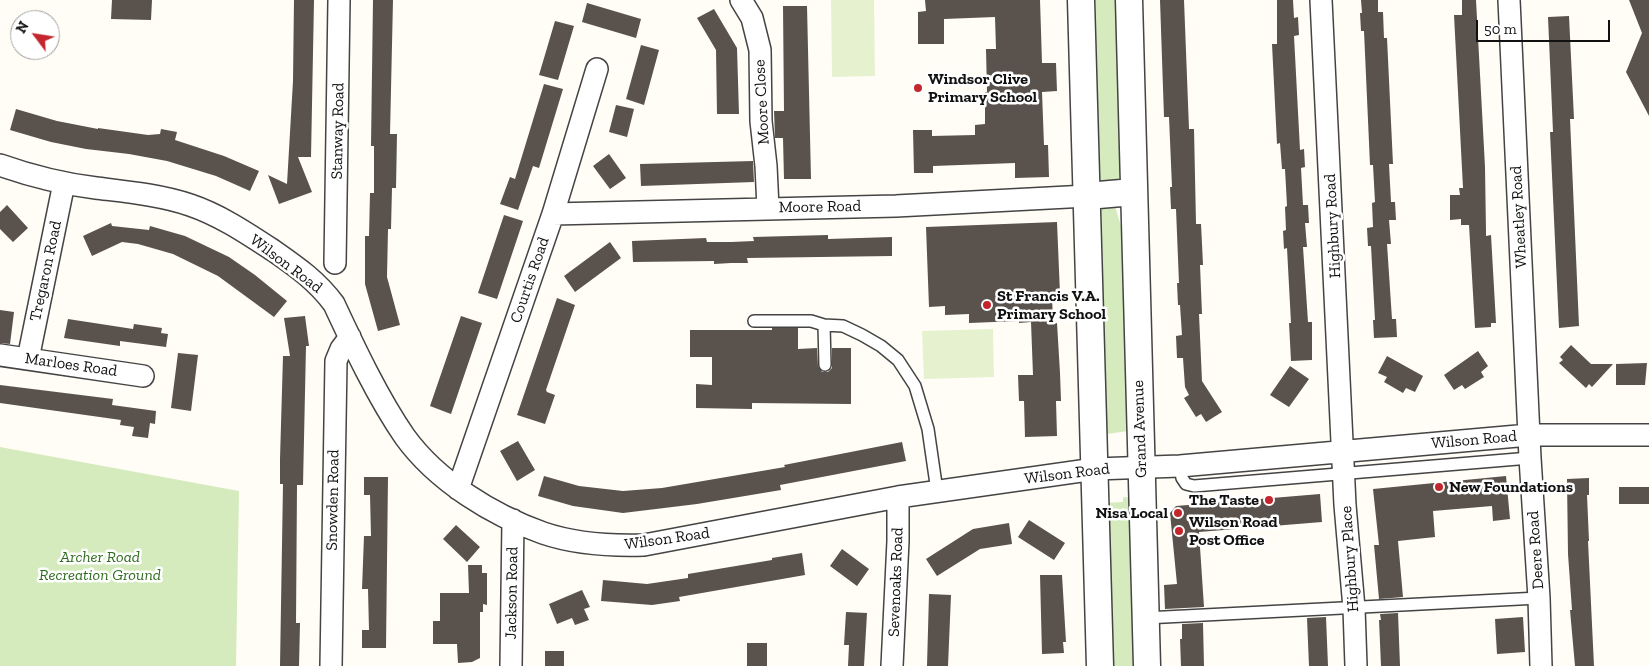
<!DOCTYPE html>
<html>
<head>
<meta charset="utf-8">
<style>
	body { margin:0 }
	#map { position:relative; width:1649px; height:666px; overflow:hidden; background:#fffdf5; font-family:"Zilla Slab",serif }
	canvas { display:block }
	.north { position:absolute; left:10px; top:10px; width:50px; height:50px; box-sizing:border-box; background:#fff; border:1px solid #a0a0a0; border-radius:50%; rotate:301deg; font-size:14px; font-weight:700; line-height:20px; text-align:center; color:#111 }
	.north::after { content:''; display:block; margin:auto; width:18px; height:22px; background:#c4262e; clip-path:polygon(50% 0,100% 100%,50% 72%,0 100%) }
	.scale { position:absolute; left:1476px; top:20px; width:134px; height:22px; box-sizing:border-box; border:2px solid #111; border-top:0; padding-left:6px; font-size:15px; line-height:18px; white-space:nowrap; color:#111; -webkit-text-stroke:4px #fff; paint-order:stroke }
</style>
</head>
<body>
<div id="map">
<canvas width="1649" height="666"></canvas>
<div class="north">N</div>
<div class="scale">50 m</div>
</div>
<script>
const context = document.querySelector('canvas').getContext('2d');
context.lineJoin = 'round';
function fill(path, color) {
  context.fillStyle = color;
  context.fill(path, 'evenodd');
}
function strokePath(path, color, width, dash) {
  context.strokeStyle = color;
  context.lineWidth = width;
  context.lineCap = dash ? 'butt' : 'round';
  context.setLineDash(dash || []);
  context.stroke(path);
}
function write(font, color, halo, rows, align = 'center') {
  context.font = font + ' "Zilla Slab",serif';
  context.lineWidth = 5;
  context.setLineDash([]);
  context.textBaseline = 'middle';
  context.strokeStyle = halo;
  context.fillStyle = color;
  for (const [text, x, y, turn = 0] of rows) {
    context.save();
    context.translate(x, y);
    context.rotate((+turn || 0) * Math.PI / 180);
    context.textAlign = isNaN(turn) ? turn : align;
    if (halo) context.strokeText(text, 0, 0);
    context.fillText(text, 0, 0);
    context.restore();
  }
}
fill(new Path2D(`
	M1088 0H1116L1121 176 1120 181 1112 187 1096 181Z
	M1115 206 1123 233 1128 431 1100 435 1098 208Z
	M0 447 239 491 236 666H0Z
	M1123 497 1132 498 1137 666H1109L1105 503 1123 502Z`), '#d5ebbd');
fill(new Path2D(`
	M831 0H874L875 76 832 77Z
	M993 329 994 377 924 379 922 331Z`), '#e6f2cf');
fill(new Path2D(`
	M112 0H152L151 20 111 19Z
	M294 0H314L311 157H298L312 192 279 204 268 175 287 184 293 81Z
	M373 0H393L390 134H397L396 188H392L391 229H388L387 277 400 325 378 331 365 284V236H369L370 193H374V146H371Z
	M925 0H1040L1042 63H1056L1057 91 1042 92 1044 145H1048L1049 177 1015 178V163L933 166V173H914L913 130H932V136L975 135V125L985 124V92H987L986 49H996L995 17 944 19V44H918V12L926 11Z
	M1160 0H1184L1189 129H1194L1196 224H1201L1202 244 1203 265H1200L1202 314H1199L1202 381 1222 412 1206 422 1201 414 1196 417 1184 398 1189 395 1185 387 1183 358H1177L1176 336 1182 335 1180 305H1178L1177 283H1179L1176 209H1171L1170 187H1172L1169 117H1164Z
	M1277 0H1293L1294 18 1298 17 1299 35 1294 36 1300 150 1304 149 1305 167 1301 168 1303 205H1308L1309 223H1305L1307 247H1303L1308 322H1312V360L1291 361 1289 323H1291L1288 267 1287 248 1284 249 1283 231 1286 230 1285 207 1287 206 1286 187 1285 169H1282L1280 143 1277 144 1272 44H1277Z
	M1361 0H1378V12H1383L1384 38H1387L1393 164H1389L1391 202H1395L1396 220H1389L1391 244H1387L1392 319H1396L1397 337 1374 338 1373 320H1375L1371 246H1368L1367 228 1373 227 1372 203 1375 202 1373 165H1370L1364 31H1361L1360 13H1362Z
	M1462 0H1476L1485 167 1486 232V236L1491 235 1496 323H1491V327L1475 328 1469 225H1461V219L1450 220V195H1460L1459 188H1463L1454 15H1462Z
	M1629 0H1649V116L1626 72 1642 33Z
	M587 3 641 19 636 38 582 22Z
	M783 6H807L811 179H784L783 138H775L774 111H784Z
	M714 9 737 48 739 114H717L716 50 697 18Z
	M1569 16 1574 119H1570L1579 326 1559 328 1550 132H1553L1548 17Z
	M555 21 574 26 558 80 539 75Z
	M641 45 659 50 644 105 626 99Z
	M544 84 563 89 539 168 533 166 518 210 500 204 510 177 515 179Z
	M616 105 634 109 627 137 609 132Z
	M16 109 57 121 98 129V128L148 135 160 134 161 129 177 132 175 140 224 156 259 171 250 191 216 176 167 161 129 154 86 149 51 142 10 130Z
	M609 154 626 178 610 189 593 166Z
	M753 161 754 182 641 186 640 164Z
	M7 205 28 228 13 242 0 229V212Z
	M504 215 523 221 497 299 478 293Z
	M1057 222 1060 294H1052L1053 324 1057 323 1060 373 1061 401H1056L1057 436 1025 437 1024 401H1019L1018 375H1033L1031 322 1019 323V321L969 323V314L945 315V306L929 307 926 227Z
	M111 223 112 226 149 230 150 226 185 236 229 257 255 275 287 301 274 317 218 276 173 254 138 244 122 242 92 256 83 236Z
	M828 235V239L892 237V256L747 258 748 263H731L714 264V261L633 262 632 241 706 238 707 242H731L754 241 753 237Z
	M610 242 621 258 575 292 564 276Z
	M557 298 575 305 546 390 547 392 555 395 545 424 517 415Z
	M0 310 14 312 10 344 0 343Z
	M305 316 309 346H306L303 485H297L296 623H300L299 666H280L283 484H280V459L283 356H290L284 318Z
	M461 316 482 323 451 414 430 406Z
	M68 319 133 329 134 324 162 328 161 333 168 334 166 347 120 341V346L64 338Z
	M772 328H798V349L817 348 818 366 822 372H828L832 368V348H851V404L752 403V409L696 408V384L712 385V357H690V330H772Z
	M1571 345 1591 364H1613L1592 387 1589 384 1586 388 1559 363 1563 360 1560 357Z
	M1478 351 1488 366 1481 372 1484 377 1465 389 1462 385 1454 390 1444 375Z
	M178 353 198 355 191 411 171 408Z
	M1387 356 1423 376 1415 392 1406 388 1403 393 1384 382 1387 377 1378 373Z
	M1647 363 1645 385H1616V364Z
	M1290 366 1309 379 1289 407 1270 395Z
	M0 385 113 399 112 405 156 411 155 424 150 423 148 438 132 436 134 427 120 425 121 420 0 403Z
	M518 441 535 470 517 481 500 451Z
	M902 442 906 461 780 485 781 490 697 504 623 513 573 506 538 496 544 476 579 486 623 491 662 488 785 467 784 465Z
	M1506 476 1510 519 1493 521 1492 506 1433 511 1435 537 1398 541 1403 597 1379 599 1374 545H1379L1373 489Z
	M364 477H388L386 648H362V630H369L368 589H362L364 536H371L370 495H364Z
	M1589 478V495H1587L1589 541H1588L1594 666H1575L1570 610H1572L1568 554 1567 479Z
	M1619 487H1649V504H1619Z
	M1320 494 1322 522 1199 532 1204 607 1165 609 1164 585 1177 584 1170 513 1176 506Z
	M1029 520 1065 543 1054 560 1018 537Z
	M1009 523 1012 544 980 549 937 576 926 559 973 529Z
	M456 525 480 547 467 562 443 539Z
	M842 549 869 569 857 586 830 566Z
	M802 553 805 575 679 597 680 601 652 605 601 601 603 580 647 584 688 578V574L772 560V558Z
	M468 565H482V573H487V605L483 604V612H480V658L472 662 458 663 457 644H433V621H440V593H469Z
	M1040 575H1062L1066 642H1063L1064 653 1042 654Z
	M582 590 590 607 584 609 589 620 575 625 572 618 557 624 549 604Z
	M929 594 951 595 948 666H927Z
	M846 612 867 613 864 666H848L849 645H844Z
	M1398 613 1400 666H1381L1379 620H1381L1380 614Z
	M1326 617 1328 666H1309L1307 618Z
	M1523 617 1525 652 1497 654 1495 619Z
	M1203 623 1204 666H1181L1180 639H1182V624Z
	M747 643H767V666H747Z
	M545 651H564V666H545Z`), '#5a524d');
const service = new Path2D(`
	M754 321H811L824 325
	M825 365 824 325 843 326 862 335 881 346 898 360 915 386 928 429 937 491
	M1180 466 1182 478 1186 484 1194 486 1530 458
	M1145 618 1539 598`);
const minor = new Path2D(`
	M741 0 752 18 760 50 761 121 766 166 768 208
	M1321 0 1345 505 1354 608 1356 666
	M1509 0 1530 458 1539 598 1541 666
	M0 165C31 176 64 184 96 188 128 192 160 195 190 205 220 215 248 234 274 251 297 267 317 281 334 304 354 347 378 398 405 437 437 481 492 515 543 533 575 544 611 546 644 545L898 497 1095 469 1180 466 1529 435H1649
	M553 214 896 206 1087 196
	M335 263 339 0
	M0 355 143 376
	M28 359 64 183
	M458 489 553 214 597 69
	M331 666 336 361 341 349 350 337
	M511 666 513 520
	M892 666 898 541V497`);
const tertiary = new Path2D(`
	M1081 0 1100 666
	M1129 0 1147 666
	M1087 196 1133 192`);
strokePath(service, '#444', 14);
strokePath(minor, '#444', 24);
strokePath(tertiary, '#444', 29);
strokePath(service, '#fff', 11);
strokePath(minor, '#fff', 21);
strokePath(tertiary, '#fff', 26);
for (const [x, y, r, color] of [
	[918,88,5,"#c4262e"],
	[987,305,5,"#c4262e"],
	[1439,487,5,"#c4262e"],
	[1269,500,5,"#c4262e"],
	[1178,513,5,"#c4262e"],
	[1179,531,5,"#c4262e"]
]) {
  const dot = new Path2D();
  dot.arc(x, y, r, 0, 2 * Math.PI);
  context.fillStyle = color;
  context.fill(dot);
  strokePath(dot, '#fff', 2);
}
write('bold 16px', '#111', '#fff', [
	["Windsor Clive",928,79],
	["Primary School",928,97],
	["St Francis V.A.",997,296],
	["Primary School",997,314],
	["New Foundations",1449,487],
	["The Taste",1259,500,"right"],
	["Nisa Local",1168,513,"right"],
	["Wilson Road",1189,522],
	["Post Office",1189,540]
], 'left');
write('16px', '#111', '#fff', [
	["Moore Close",762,102,-93],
	["Stanway Road",338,131,-89],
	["Moore Road",820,207,-1],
	["Wheatley Road",1519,217,-93],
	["Highbury Road",1333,226,-93],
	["Wilson Road",286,264,37],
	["Tregaron Road",46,271,-78],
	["Courtis Road",530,280,-71],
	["Marloes Road",71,365,8],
	["Grand Avenue",1140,429,-92],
	["Wilson Road",1474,440,-5],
	["Wilson Road",1067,474,-7],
	["Snowden Road",333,500,-89],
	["Wilson Road",667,539,-8],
	["Deere Road",1536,550,-94],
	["Highbury Place",1350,559,-94],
	["Sevenoaks Road",896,582,-88],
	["Jackson Road",512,593,-89]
]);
write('italic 16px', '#2f6b1f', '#fff', [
	["Archer Road",100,557],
	["Recreation Ground",100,575]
]);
</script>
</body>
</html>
